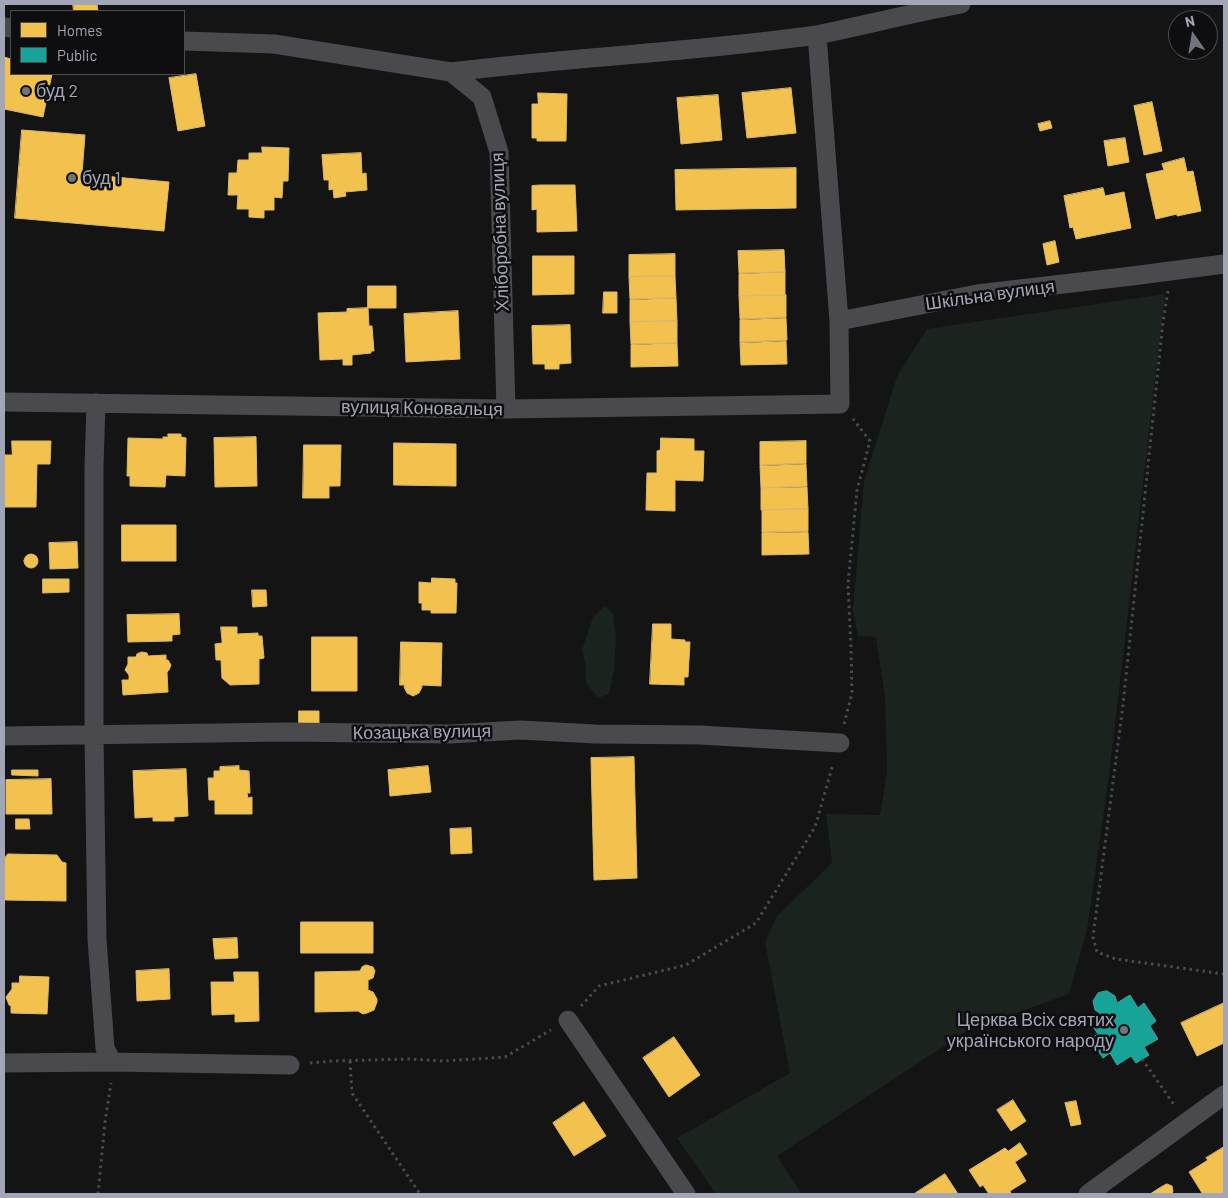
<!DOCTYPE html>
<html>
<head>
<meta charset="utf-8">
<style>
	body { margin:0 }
	#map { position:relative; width:1228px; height:1198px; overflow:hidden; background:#141414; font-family:Barlow,sans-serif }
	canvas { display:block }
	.frame { position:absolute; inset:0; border:5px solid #a3a6b7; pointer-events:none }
	.legend { position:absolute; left:10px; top:10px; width:175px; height:65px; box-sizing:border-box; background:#0e0e10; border:1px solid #4a4b53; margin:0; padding:6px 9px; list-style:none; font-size:15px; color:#a3a6b7 }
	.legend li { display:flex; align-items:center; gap:10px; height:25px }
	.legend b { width:25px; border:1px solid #4a4b53 }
	.north { position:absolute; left:1168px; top:10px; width:50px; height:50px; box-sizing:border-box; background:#0e0e10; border:1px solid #4a4b53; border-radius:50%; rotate:347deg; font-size:14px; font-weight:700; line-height:20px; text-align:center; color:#a3a6b7 }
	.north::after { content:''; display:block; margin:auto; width:18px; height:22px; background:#71737e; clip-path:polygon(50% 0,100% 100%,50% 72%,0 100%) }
</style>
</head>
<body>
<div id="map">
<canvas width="1228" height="1198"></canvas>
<div class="frame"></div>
<ul class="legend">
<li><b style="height:14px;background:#f2c14e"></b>Homes</li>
<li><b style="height:14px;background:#17a398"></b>Public</li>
</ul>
<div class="north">N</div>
</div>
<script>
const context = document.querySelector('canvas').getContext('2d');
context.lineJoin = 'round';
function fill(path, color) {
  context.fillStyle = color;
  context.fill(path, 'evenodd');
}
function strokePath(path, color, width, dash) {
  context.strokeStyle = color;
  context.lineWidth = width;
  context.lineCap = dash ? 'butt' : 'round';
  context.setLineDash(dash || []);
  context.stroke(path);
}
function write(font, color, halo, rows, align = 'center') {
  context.font = font + ' Barlow,sans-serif';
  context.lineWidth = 5;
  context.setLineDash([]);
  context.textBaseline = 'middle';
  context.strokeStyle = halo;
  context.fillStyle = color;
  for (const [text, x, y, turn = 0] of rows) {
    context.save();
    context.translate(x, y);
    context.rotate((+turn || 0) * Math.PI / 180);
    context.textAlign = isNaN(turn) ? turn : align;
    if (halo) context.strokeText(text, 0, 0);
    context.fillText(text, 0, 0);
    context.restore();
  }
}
fill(new Path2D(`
	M1165 294 1110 768 1087 929 1069 994 967 1031 777 1156 802 1194H716L677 1138 790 1073 765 942 777 916 832 863 826 814 880 815 887 771 885 697 876 637 858 636 853 611 864 481 898 374 927 329Z
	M605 606 613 614 616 639 614 669 609 694 598 698 586 683V666L582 650 593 617Z`), '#1b231e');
const homes = new Path2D(`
	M73 4H97L98 11H74Z
	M4 57 11 59V74H52L43 117 4 109Z
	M196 74 205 126 178 131 169 78Z
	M791 88 796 133 747 138 742 93Z
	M538 93 567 94 566 141H537V138H532V104H538Z
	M718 95 722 140 681 144 677 98Z
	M1152 102 1162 151 1144 155 1134 106Z
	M1050 121 1052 128 1040 131 1038 124Z
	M22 130 85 135 82 174 169 182 164 231 15 218Z
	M1125 138 1129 162 1108 166 1104 141Z
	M262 147 289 148 288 181H283L282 198 274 197V210H264V218L249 217V209H237L238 195H228L229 173H237L238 160H249V153H262Z
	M361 153 362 174 366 173 367 190 345 192 346 196 334 198 333 189 329 190V180H324L322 155Z
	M1184 158 1187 172 1193 171 1201 211 1177 216V214L1156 219 1146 174 1164 170 1162 164Z
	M796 168V208L676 210 675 170Z
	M540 185H575L577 231 537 232V209L532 210V186Z
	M1103 188 1105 196 1124 192 1131 228 1076 239 1073 227 1070 228 1064 196Z
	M1055 241 1059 262 1047 265 1043 244Z
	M784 250 785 272 739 273 738 251Z
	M675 254V276L629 277V255Z
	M533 256H574V294L533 295Z
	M785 272V295L739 296V274Z
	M675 276 676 298 630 299 629 277Z
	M368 286H396V308H368Z
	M604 292H617V313H603Z
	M786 295V317L740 319 739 296Z
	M676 298 677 321 630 322V300Z
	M368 308 369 326H372L374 351H371V353L352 355V365H343V359L320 360 318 313 347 312V309Z
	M458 311 460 359 406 362 404 314Z
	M786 318 787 340 740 342V320Z
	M677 321V343L631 344 630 322Z
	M570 325 571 363 559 364V369H545V364H533L532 326Z
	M786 341 787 364 741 365 740 343Z
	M677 343 678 366 631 367V345Z
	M168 434H181V437L186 438 185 476 166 475 165 487 130 486V476H127L128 438 163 439V437H168Z
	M256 437 257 486 215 487 214 438Z
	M661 438 694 439V451H704L703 481 675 480V511L646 510 647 473H657V451L660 450Z
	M12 441H51L50 464H37L36 507H4V455H12Z
	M806 441V463L760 465V442Z
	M394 443 456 444V486L394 485Z
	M304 445H341L340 486H329V498H303Z
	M806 464 807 486 761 488 760 466Z
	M807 487 808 509 761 510V488Z
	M808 509V531L762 532V510Z
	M122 525H176V561H122Z
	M808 532 809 554 762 555V533Z
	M77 542 78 568 50 569 49 543Z
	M24 561a7 7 0 1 1 14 0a7 7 0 1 1-14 0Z
	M432 578 455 579V583H457L456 613H431V610H422V603H419V582L431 583Z
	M43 579H69V592L43 593Z
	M252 590H266L267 606 253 607Z
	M179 614 180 634 172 635V641L128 642 127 615Z
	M653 624H671V639L685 640V642H690L688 677H684V685L650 684Z
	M221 627H237V634L258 633V636H262L264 658 259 659V684L230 685 222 678 221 660H216L215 644 222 643Z
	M312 637H357V691H312Z
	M401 642 442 643 441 686 422 685V687L419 693 413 696 407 693 404 687 405 685H400Z
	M142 652 147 653 148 656 166 655V660H168L171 665 169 670 167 672 168 692 123 695 122 680H129V675L125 670 128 664V657H136L137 654Z
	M299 711H319V725H299Z
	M634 757 637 878 594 880 591 758Z
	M239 766V770L249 771 250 793H247L248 798 252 797V814H215V800H209L208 778H214V771H220V767Z
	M428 766 431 792 390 796 388 770Z
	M186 769 188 816 174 817V821H153V817L135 818 133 771Z
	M12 770H38V776L12 775Z
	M51 779 52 814H6V780Z
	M16 819H29L30 829H16Z
	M471 828 472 853 451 854 450 829Z
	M8 854 57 855 62 862 66 863V901L4 900V859Z
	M301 922H373V953H301Z
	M237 938 238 958 215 959 213 939Z
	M366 965 373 967 375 971 373 978 368 980V990L373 992 377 999V1002L374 1010 367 1013 363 1014 358 1011 315 1012V972L360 971 362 967Z
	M169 969 170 999 137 1001 136 971Z
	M234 972H258L259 1021 235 1022V1014L212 1015 211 982H234Z
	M20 976 49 977 47 1014 11 1013V1006L9 1005 6 997 12 989V983H19Z
	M1224 1003V1043L1197 1056 1181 1023Z
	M674 1037 700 1075 669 1097 643 1058Z
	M1013 1100 1026 1121 1011 1131 997 1110Z
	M1076 1101 1081 1124 1071 1126 1065 1103Z
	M584 1102 606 1136 574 1156 553 1123Z
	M1020 1143 1027 1154 1015 1162 1026 1181 1010 1191 1011 1194H989L983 1185 980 1187 969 1170 1005 1148 1008 1151Z
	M1224 1147V1194H1202V1193L1189 1172 1208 1160 1206 1158Z
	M945 1174 958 1194H914Z
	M1167 1184 1172 1186 1173 1191 1172 1194H1150L1161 1187Z`);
fill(homes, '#f2c14e');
strokePath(homes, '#dab96e', 1);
const public = new Path2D(`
	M1107 991 1115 996 1117 1003 1130 995 1138 1008 1144 1003 1156 1021 1150 1026 1158 1039 1144 1047 1149 1055 1136 1063 1131 1056 1117 1065 1110 1053 1103 1058 1090 1039 1098 1034 1089 1021 1101 1014 1095 1010 1093 1001 1098 993Z`);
fill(public, '#17a398');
strokePath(public, '#41a4a1', 1);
strokePath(new Path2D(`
	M1168 291 1163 322 1123 705 1093 937 1097 952 1116 959 1224 974
	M844 724 852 693 851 648 848 584 857 490 870 441 853 419
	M581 1006 599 986 686 965 756 923 815 827 833 764
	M1142 1059 1175 1106
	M350 1061 352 1093 420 1194
	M310 1063 333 1061 409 1059 444 1061 505 1057 551 1030
	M98 1194 105 1122 111 1083`), '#494a50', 3, [2.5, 4]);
strokePath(new Path2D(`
	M4 27 11 28
	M184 41 274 44 451 72 482 97 499 152 506 409
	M451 72C573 57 696 52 817 35
	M839 321 817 35C865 25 913 13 961 4
	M4 402 506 409 840 404 839 321 977 294 1132 276 1224 264
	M96 403 94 467V735L97 939 105 1048 112 1062 290 1065
	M4 736 286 732 450 734 520 730 595 734 700 735 840 743
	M568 1020 686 1194
	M4 1063 112 1062
	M1088 1194 1224 1095`), '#49494e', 19);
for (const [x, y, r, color] of [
	[26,91,5,"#71737e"],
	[72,178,5,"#71737e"],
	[1124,1030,5,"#71737e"]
]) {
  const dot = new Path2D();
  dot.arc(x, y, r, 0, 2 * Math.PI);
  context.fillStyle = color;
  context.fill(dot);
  strokePath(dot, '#0e0e10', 2);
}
write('18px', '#a3a6b7', '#0e0e10', [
	["буд 2",36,91],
	["буд 1",82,178],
	["Церква Всіх святих",1114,1020,"right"],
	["українського народу",1114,1041,"right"]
], 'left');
write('18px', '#a3a6b7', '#0e0e10', [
	["Хліборобна вулиця",500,232,-92],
	["Шкільна вулиця",990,295,-8],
	["вулиця Коновальця",422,408,1],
	["Козацька вулиця",422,732,-1]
]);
</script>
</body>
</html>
